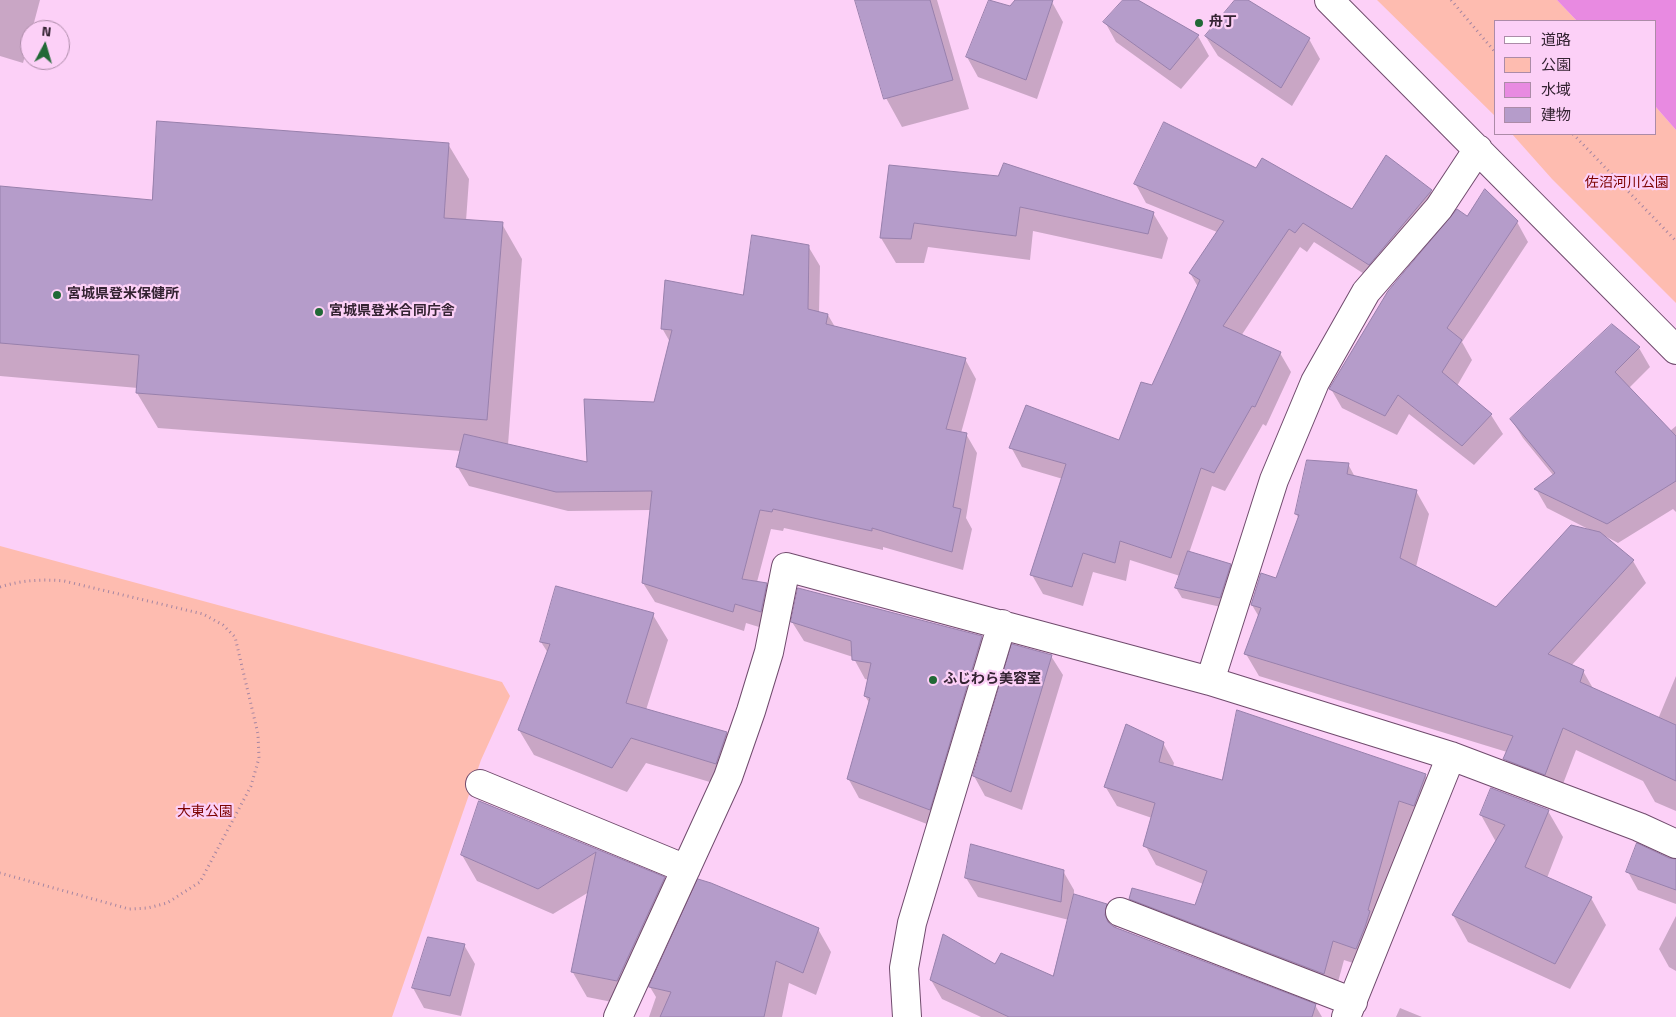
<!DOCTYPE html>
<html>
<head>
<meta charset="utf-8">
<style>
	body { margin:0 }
	#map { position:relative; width:1676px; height:1017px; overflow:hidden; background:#fcd0f7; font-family:"Titillium Web","Noto Sans JP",sans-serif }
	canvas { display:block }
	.legend { position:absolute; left:1494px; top:20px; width:162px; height:115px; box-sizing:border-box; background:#fcd0f7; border:1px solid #ac8ba8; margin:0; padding:6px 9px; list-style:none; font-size:15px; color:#342332 }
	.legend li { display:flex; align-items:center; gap:10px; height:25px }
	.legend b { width:25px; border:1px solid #ac8ba8 }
	.north { position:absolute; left:20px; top:20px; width:50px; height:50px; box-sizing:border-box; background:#fcd0f7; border:1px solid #ac8ba8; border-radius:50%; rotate:6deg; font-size:14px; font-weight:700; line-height:20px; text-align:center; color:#342332 }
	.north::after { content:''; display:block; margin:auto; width:18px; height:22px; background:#216936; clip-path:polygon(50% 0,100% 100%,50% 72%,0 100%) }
</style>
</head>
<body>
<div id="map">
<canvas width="1676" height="1017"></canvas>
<ul class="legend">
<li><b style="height:6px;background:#fff"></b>道路</li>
<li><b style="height:14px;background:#febcb0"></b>公園</li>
<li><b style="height:14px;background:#e88ae1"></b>水域</li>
<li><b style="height:14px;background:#b59cca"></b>建物</li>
</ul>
<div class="north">N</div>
</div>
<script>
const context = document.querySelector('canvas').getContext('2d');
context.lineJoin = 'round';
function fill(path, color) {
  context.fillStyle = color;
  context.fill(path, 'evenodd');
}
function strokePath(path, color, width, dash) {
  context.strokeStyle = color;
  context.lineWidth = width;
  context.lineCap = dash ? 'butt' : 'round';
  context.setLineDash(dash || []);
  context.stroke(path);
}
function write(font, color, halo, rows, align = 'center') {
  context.font = font + ' "Titillium Web","Noto Sans JP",sans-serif';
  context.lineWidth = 4.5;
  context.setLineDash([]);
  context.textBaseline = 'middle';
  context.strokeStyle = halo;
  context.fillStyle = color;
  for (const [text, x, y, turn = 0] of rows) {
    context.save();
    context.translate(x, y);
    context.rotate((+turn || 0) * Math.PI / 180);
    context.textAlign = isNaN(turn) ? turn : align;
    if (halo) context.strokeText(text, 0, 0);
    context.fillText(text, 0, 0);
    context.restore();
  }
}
fill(new Path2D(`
	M1377 0H1557L1577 21H1495V116Z
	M1655 106 1676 130V303L1552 179 1512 134H1655Z
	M0 546 502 682 510 696 481 760 392 1017H0Z`), '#febcb0');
fill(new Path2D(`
	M1557 0H1676V130L1655 106V21H1577Z`), '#e88ae1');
fill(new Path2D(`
	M0 0H40L32 30H30V38L23 63 0 56Z
	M856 0H937L969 109 902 127 886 98Z
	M1017 0H1047L1052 2 1063 22 1037 99 978 77 967 57Z
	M1125 0H1136L1198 36 1209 56 1181 89 1116 42 1105 22Z
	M1237 0H1245L1309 39 1320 59 1292 106 1218 56 1206 37Z
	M448 144 469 179 466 221 502 224 522 259 508 445 588 463 655 403 670 342 662 328 744 296 808 246 820 266 819 313 828 315 835 327 965 359 976 379 961 433 966 434 977 453 966 518 972 529 963 570 883 547V550L784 528 783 531 771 529 757 582 766 584 777 603 772 631 746 623 744 631 655 602 643 583 651 510 568 511 469 486 457 466 461 451 158 428 137 393 138 388 0 376V188L153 201Z
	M890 166 1153 213 1168 238 1162 259 1033 231 1030 260 928 247 924 263H896L881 238Z
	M1256 170 1352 211 1431 191 1442 210 1380 284 1314 242 1307 252 1300 247 1241 336 1280 353 1291 372 1266 426 1263 424 1225 491 1212 486 1189 553 1230 565 1236 575 1225 608 1182 598 1176 588 1180 576 1130 560 1126 581 1093 572 1083 606 1043 594 1032 575 1063 479 1022 467 1011 447 1119 442 1153 387 1198 287 1190 273 1217 232 1146 203 1135 183Z
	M1467 218 1517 222 1528 242 1462 342 1472 360 1457 386 1491 415 1503 434 1474 465 1409 414 1397 435 1342 408 1331 389Z
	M1639 348 1650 367 1629 388 1670 431 1676 426V512L1673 509 1618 543 1605 536 1633 561 1646 583 1571 666 1583 671 1594 690 1658 719 1676 676V811L1655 802 1643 781 1576 750 1558 797 1518 782 1505 759 1507 752 1259 676 1246 654 1259 617 1252 605 1277 579 1299 519 1296 514 1348 464 1355 477 1416 491 1429 514 1416 567 1496 608 1592 531 1547 508 1536 489 1553 475 1523 438 1511 419Z
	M653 615 668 640 646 710 726 733 741 758 730 788 646 763 627 792 534 755 519 730 548 653 541 642Z
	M792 622 981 637 992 656 940 829 859 798 848 778 870 704 865 696 869 680 865 679 853 657 804 641Z
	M1051 656 1063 675 1022 810 985 796 974 776Z
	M1163 743 1174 763 1173 767 1223 782 1425 775 1437 795 1425 825 1410 820 1368 968 1344 960 1335 993 1142 918 1130 898 1196 907 1203 884 1156 865 1145 845 1152 818 1117 806 1105 786Z
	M480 802 664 878 679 904 632 1006 587 997 572 971 589 892 553 914 477 881 462 855Z
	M1548 811 1563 837 1547 878 1591 898 1606 925 1570 989 1468 942 1453 915 1496 842 1481 815Z
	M1669 859 1676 860V904L1638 890 1628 872Z
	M1063 871 1074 890V896L1106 905 1117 924 1116 929 1315 1005 1322 1017H981L942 999 931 980 995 966 1054 977 1069 920 978 897 966 878Z
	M1676 916V971L1669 967 1659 949Z
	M818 929 831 952 816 995 789 983 782 1017H649L656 997 650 987Z
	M464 945 475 964 461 1016 424 1008 413 988Z
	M1400 1008 1422 1017H1396Z`), '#0003');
const building = new Path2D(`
	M855 0H930L953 80 884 99Z
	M989 0 1010 6 1015 0H1053L1026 80 966 57Z
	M1123 0H1138L1199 35 1170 70 1103 22Z
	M1235 0H1248L1310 38 1281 88 1205 36Z
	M157 121 449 143 444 218 503 222 487 420 136 393 139 355 0 343V186L152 200Z
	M1164 122 1256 168 1262 158 1352 209 1386 155 1432 190 1369 265 1303 223 1295 233 1289 229 1223 326 1281 352 1255 407 1252 406 1214 473 1201 468 1171 558 1120 541 1115 563 1083 553 1072 587 1030 575 1066 464 1009 448 1026 405 1119 440 1141 382 1152 385 1200 280 1189 273 1224 221 1134 184Z
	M1004 163 1154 212 1148 234 1020 207 1016 236 914 223 911 239 880 238 889 165 998 176Z
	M1485 189 1518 221 1447 328 1462 340 1442 372 1492 414 1462 446 1398 395 1385 416 1329 389 1388 291 1457 209 1467 216Z
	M752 235 809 245 808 309 828 314 826 324 966 358 946 429 967 433 953 507 961 509 952 552 872 528V531L773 509 772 512 760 510 742 579 767 583 761 612 735 604 733 612 642 583 652 491 556 492 456 467 464 434 587 462 584 399 654 402 672 330 661 329 665 280 743 295Z
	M1612 324 1640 347 1615 372 1676 436V481L1607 524 1534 489 1555 473 1510 419Z
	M1307 460 1349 463 1347 474 1417 490 1400 558 1496 607 1571 525 1600 532 1634 560 1548 654 1584 670 1580 682 1676 725V781L1563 728 1545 775 1503 759 1513 736 1244 654 1261 608 1251 605 1261 573 1276 578 1299 515 1295 514Z
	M1188 551 1231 564 1220 598 1175 588Z
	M556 586 654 613 626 703 727 732 716 764 631 738 612 768 518 730 550 644 540 642Z
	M798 588 982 636 930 810 847 779 870 698 864 696 871 663 852 660 851 641 791 622Z
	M1012 644 1052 655 1011 792 973 776Z
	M1237 710 1426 774 1414 806 1399 801 1368 910 1370 911 1365 927 1356 949 1333 941 1324 974 1129 899 1132 888 1195 905 1207 871 1143 846 1155 803 1104 787 1126 724 1164 742 1159 762 1222 780Z
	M1491 788 1549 810 1525 867 1592 897 1555 964 1452 915 1505 825 1480 815Z
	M479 801 665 877 617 981 571 972 596 852 538 889 461 855Z
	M1637 843 1669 858 1676 859V890L1626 872Z
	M971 844 1064 870 1061 902 965 878Z
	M698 879 711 883 819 928 803 973 776 961 764 1017H660L671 992 649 987Z
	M1074 894 1107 904 1105 915 1108 922 1114 927 1316 1004 1312 1017H1009L930 980 943 934 995 964 1001 953 1053 976Z
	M428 937 465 944 450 996 412 988Z`);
fill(building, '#b59cca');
strokePath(building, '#9880ac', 1);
const minor = new Path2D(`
	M1329 0 1676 350
	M1210 681 1274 480 1315 382 1366 292 1439 208 1478 149
	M480 784 686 869
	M1120 912 1353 1002
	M618 1017 728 777 751 711 769 652 786 567 1210 681 1451 756 1639 827 1676 844
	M907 1017 904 968 912 923 1002 624
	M1346 1017 1451 756`);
strokePath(minor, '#704b6d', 30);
strokePath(new Path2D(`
	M1451 0 1495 52
	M1573 134 1676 241
	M0 587C22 580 42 579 64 581L203 614 223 625 235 637 258 734 259 758 251 786 200 882 167 903 148 908 129 909 0 873`), '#a585a1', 3, [1, 4]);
strokePath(minor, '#fff', 28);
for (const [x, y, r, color] of [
	[1199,23,5,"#216936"],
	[57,295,5,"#216936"],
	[319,312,5,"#216936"],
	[933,680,5,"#216936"]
]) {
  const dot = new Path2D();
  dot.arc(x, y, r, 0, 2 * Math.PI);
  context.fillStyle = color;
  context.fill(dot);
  strokePath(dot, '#fcd0f7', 2);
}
write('bold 14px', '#342332', '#fcd0f7', [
	["舟丁",1209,23],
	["宮城県登米保健所",67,295],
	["宮城県登米合同庁舎",329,312],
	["ふじわら美容室",943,680]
], 'left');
write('14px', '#7c0200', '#fcd0f7', [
	["佐沼河川公園",1627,184],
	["大東公園",205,813]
]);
</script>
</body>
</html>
